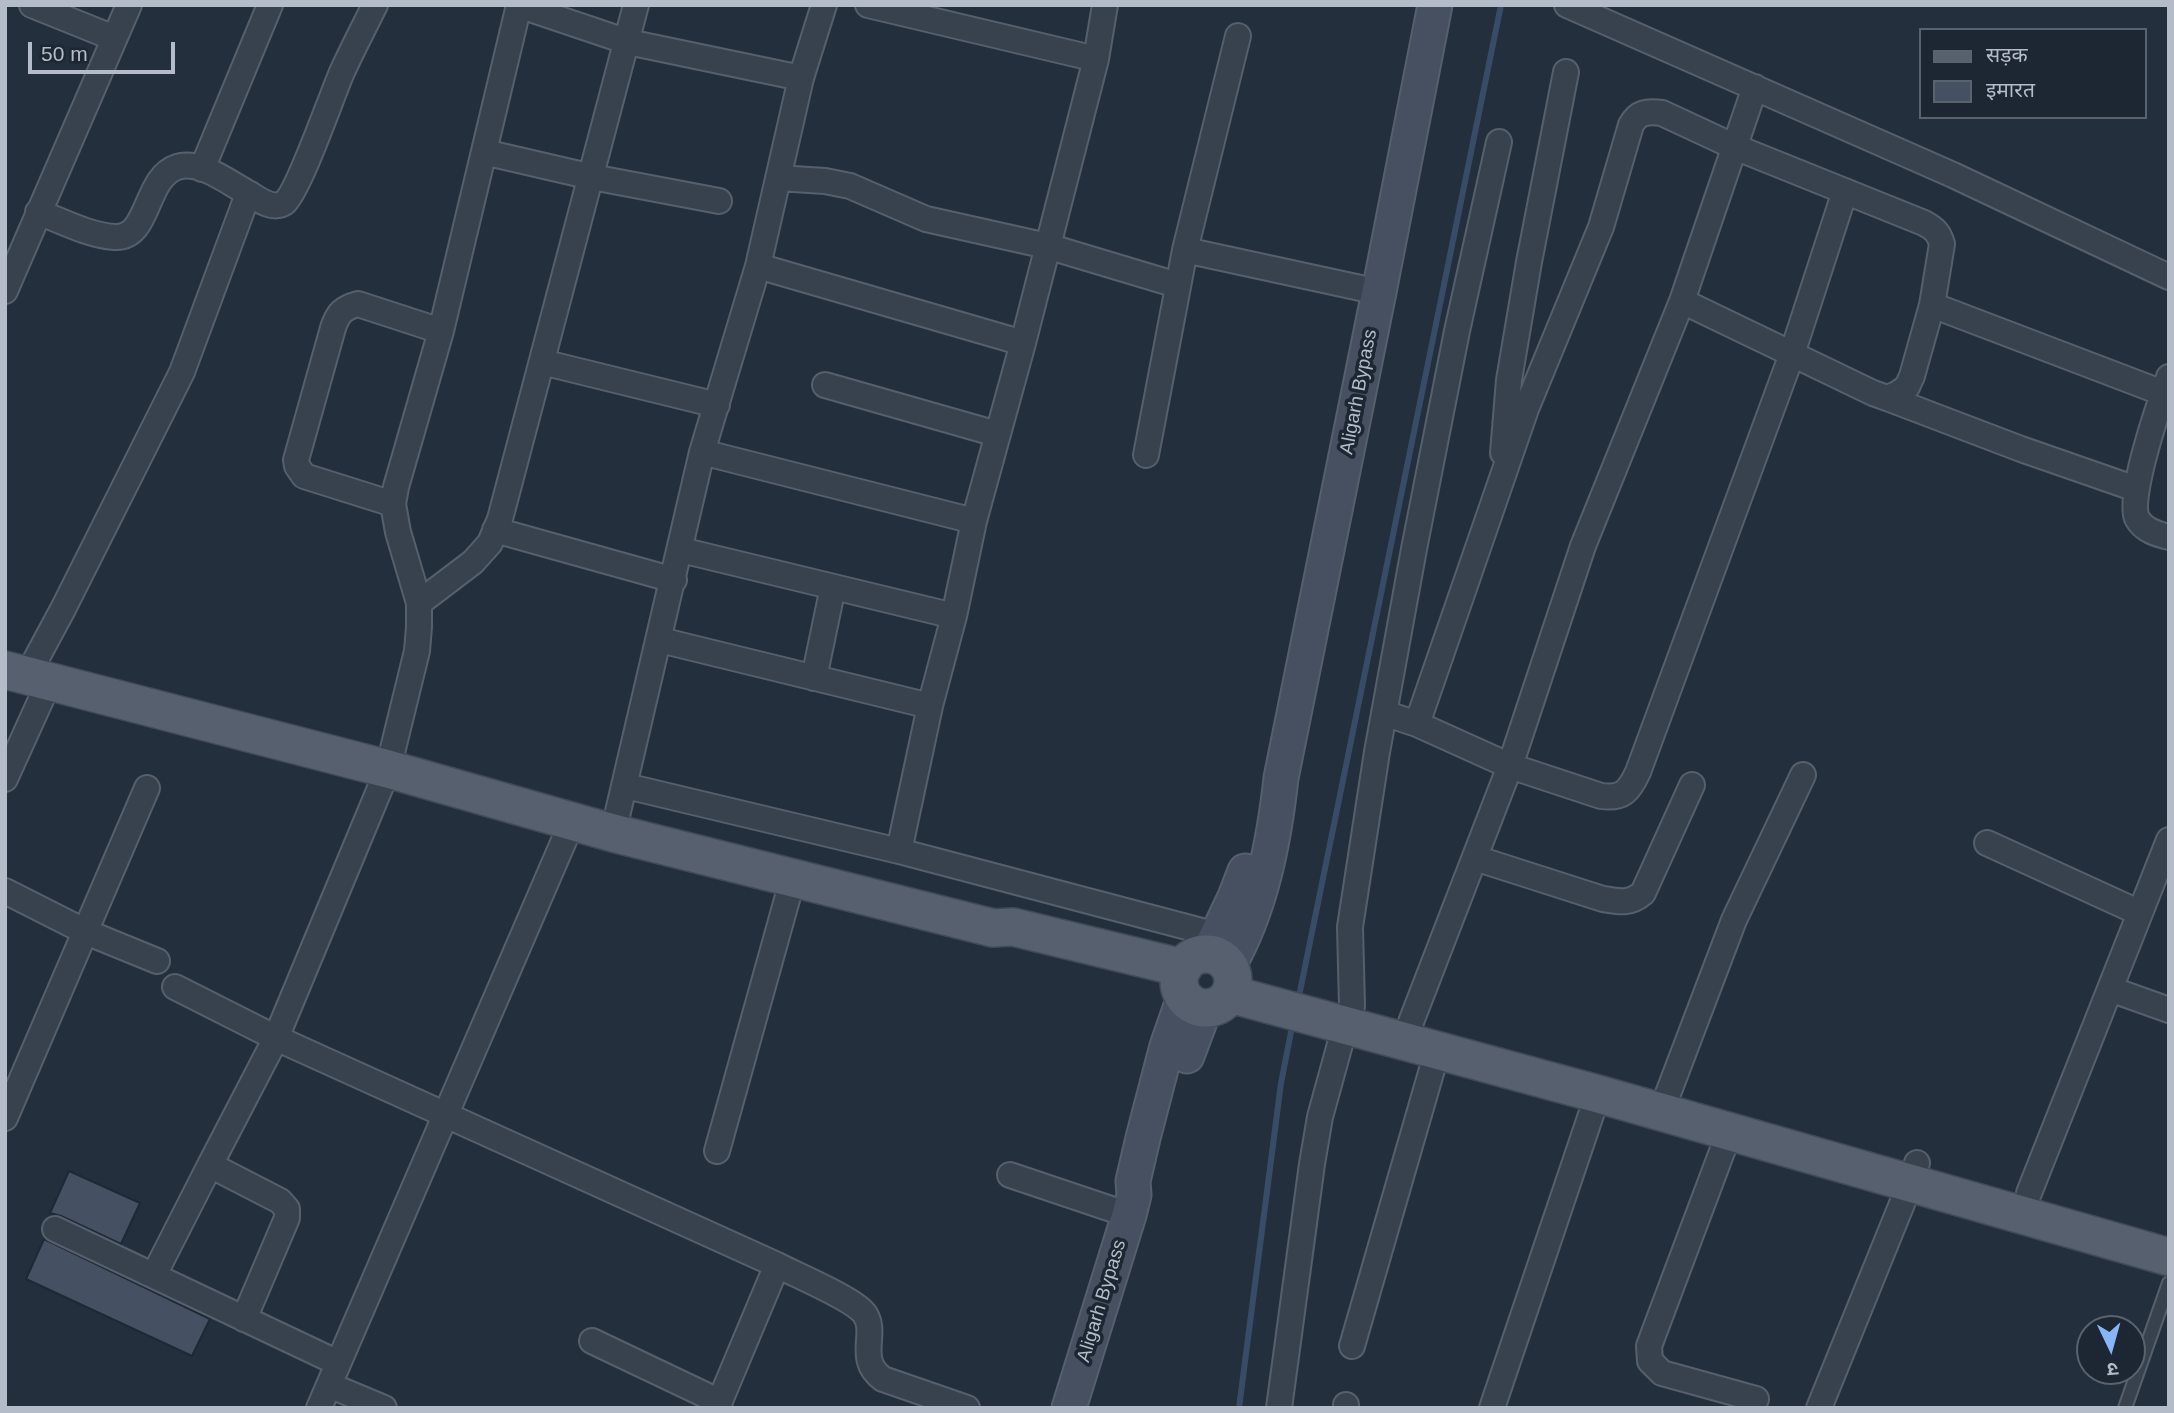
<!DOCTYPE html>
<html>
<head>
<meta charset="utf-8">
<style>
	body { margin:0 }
	#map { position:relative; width:2174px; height:1413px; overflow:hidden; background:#242f3e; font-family:Arial,"Noto Sans Devanagari",sans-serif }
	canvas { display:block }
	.frame { position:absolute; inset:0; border:7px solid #b4bcc9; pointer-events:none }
	.legend { position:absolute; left:1919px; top:28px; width:228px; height:91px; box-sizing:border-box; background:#1d2633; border:2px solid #59626f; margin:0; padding:9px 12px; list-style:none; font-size:21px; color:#b4bcc9 }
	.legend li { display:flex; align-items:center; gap:14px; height:35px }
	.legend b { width:35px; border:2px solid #59626f }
	.north { position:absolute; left:2076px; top:1315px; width:70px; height:70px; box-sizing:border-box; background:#1d2633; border:2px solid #59626f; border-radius:50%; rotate:175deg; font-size:19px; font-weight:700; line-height:28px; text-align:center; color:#b4bcc9 }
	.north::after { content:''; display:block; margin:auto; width:24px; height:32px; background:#8ab4f8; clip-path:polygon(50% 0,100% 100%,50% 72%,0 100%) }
	.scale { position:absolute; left:28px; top:42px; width:147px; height:32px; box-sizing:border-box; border:4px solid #b4bcc9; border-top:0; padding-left:9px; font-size:21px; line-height:24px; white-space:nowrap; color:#b4bcc9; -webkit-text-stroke:5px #1d2633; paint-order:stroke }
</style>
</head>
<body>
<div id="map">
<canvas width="2174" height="1413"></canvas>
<div class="frame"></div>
<ul class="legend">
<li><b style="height:9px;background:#56606e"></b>सड़क</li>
<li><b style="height:19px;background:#455162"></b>इमारत</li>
</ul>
<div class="north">उ</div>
<div class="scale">50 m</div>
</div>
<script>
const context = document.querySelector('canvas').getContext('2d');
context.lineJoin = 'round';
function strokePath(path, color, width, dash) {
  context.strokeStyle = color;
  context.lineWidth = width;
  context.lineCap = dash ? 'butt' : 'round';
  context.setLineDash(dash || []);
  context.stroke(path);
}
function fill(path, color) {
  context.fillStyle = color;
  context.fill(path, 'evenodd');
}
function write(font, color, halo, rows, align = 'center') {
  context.font = font + ' Arial,sans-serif';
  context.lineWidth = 7;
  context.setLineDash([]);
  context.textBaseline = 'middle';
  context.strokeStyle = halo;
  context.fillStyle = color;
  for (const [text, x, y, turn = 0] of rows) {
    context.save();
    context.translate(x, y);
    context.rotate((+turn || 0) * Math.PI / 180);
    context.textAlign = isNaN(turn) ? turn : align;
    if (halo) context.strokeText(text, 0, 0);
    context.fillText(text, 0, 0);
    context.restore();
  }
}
strokePath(new Path2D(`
	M1298 1001 1501 5
	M1239 1408 1281 1083 1293 1022`), '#394c67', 6);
const building = new Path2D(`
	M69 1171 140 1203 121 1244 61 1216 50 1213Z
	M44 1239 210 1319 192 1356 26 1279Z`);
fill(building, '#455162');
strokePath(building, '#1f2835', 2);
const lane = new Path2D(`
	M2125 1408 2169 1283`);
const street = new Path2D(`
	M32 5 114 38
	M518 5 628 42 801 78 824 5
	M868 5 1096 59
	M1567 5 1953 175 2169 277
	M484 152 592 177 719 201
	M202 169 270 5
	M778 178 825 181 850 186 926 219 1047 246 1177 285
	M38 212C62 221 88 235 114 237 150 240 144 178 177 167 200 159 230 184 250 194 259 200 273 210 284 203 298 193 332 95 342 72 352 50 364 27 375 5
	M1185 250 1379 292
	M758 266 1023 343
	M5 291 129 5
	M1932 305 2163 393
	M542 362 717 405
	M2169 377C2160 402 2127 497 2137 518 2143 530 2157 534 2169 537
	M825 385 997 434
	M1887 398 2021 449 2136 489
	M702 452 974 521
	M1503 453 1509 380 1529 262 1566 72
	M1146 455 1185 250 1238 36
	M393 504 304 476 297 466 296 460 333 328C338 313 343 308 358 304L441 331
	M495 530 674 580
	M681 550 954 616
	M419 603 473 562 490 543 500 519 636 5
	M660 640 930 706
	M27 676 63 609 182 372 248 194
	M814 678 833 587
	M1384 713 1417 724 1510 766 1601 796C1623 799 1629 791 1638 772L1792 354 1845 191
	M1417 724 1526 409 1601 227 1631 125C1638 112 1647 111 1662 113L1735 147 1924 223C1935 229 1939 233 1942 244L1932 305 1912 376 1907 387 1897 394 1887 398 1873 393 1682 301
	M5 779 49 682
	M626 786 899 851 1217 935
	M613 833 702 452 758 266 801 78
	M1987 843 2140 913
	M899 851 930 706 954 616 974 521 1023 343 1096 59 1105 5
	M1475 858 1603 899C1620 902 1630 904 1643 893L1692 785
	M5 891 86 932 157 961
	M175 987 276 1038 777 1265C796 1275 852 1298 864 1313 879 1333 855 1359 883 1379L967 1408
	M2110 989 2169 1010
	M1352 1006 1350 927 1377 752 1414 549 1457 331 1499 142
	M1411 1022 1510 766 1583 546 1682 301 1755 87
	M1661 1112 1734 920 1803 775
	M5 1118 147 788
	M1729 1133 1649 1346 1650 1361 1662 1373 1756 1399
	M717 1151 793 878
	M1010 1175 1129 1215
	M2029 1193 2169 840
	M55 1229 338 1363
	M154 1275 210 1165
	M244 1319 287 1218V1209L280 1201 210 1165 276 1038 388 769 417 651 419 627V603L398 532 393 504 396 487 441 331 519 5
	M592 1341 720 1402
	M1352 1346 1437 1052
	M329 1385 384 1408
	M319 1408 572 822
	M717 1408 777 1265
	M1279 1408 1312 1164 1320 1117 1345 1026
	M1346 1408V1405
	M1492 1408 1598 1094
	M1819 1408 1910 1184 1917 1163`);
const secondary = new Path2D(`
	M1208 954 1235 897 1245 871
	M1229 965C1261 909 1274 842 1281 778L1379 292 1435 5
	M1187 1056 1205 1008
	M1069 1408 1129 1215 1134 1195 1133 1181 1143 1138 1167 1046 1184 997`);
const primary = new Path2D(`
	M5 670 388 769 613 833 993 928 1013 927 1183 968
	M1179 981a27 27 0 1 1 54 0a27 27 0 1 1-54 0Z
	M1230 994 1598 1094 2169 1257`);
strokePath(lane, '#565f6c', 16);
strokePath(street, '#565f6c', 28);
strokePath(secondary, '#565f6c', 37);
strokePath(primary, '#414a57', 40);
strokePath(lane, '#38414e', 12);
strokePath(street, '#38414e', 24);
strokePath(secondary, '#465061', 33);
strokePath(primary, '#56606e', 37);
write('19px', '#b4bcc9', '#1d2633', [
	["Aligarh Bypass",1359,392,-79],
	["Aligarh Bypass",1102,1301,-73]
]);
</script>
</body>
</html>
